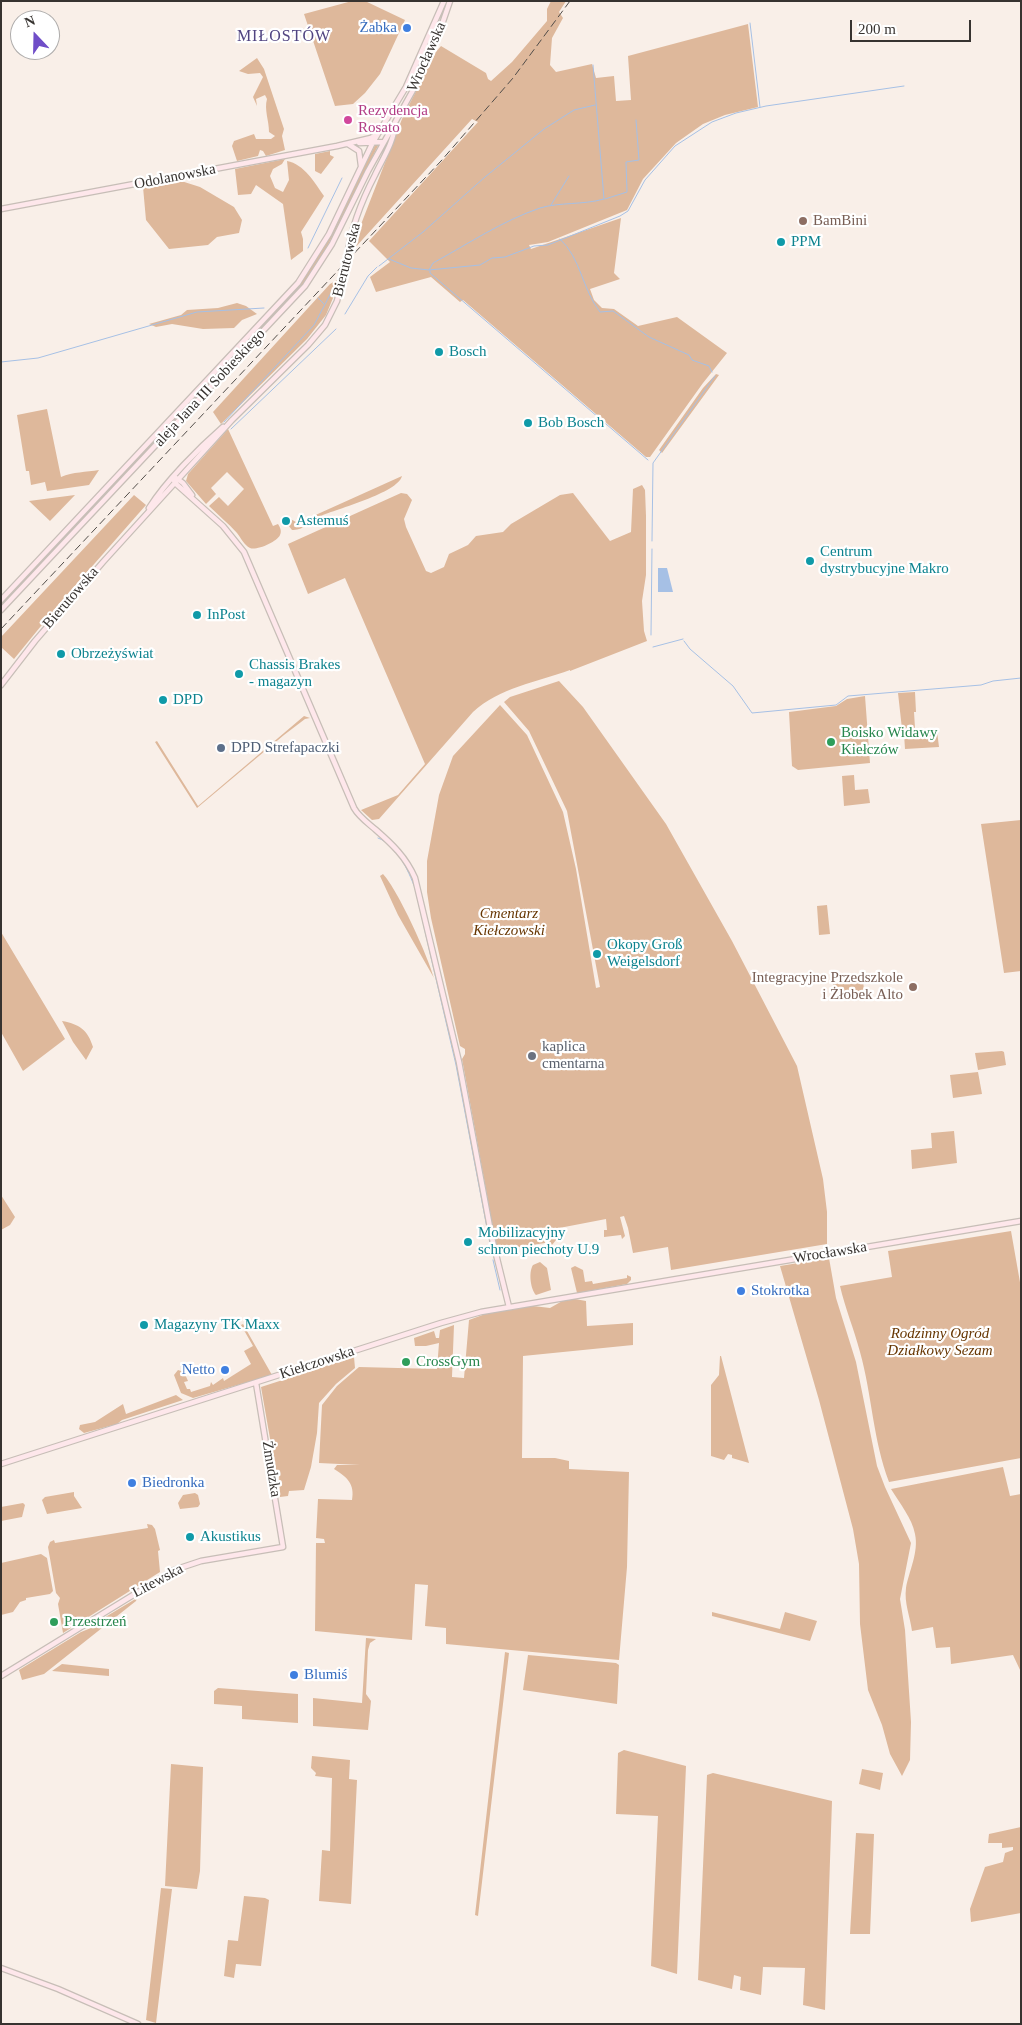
<!DOCTYPE html>
<html>
<head>
<meta charset="utf-8">
<style>
	body { margin:0 }
	#map { position:relative; width:1022px; height:2025px; overflow:hidden; background:#f9efe8; font-family:Georgia,serif }
	canvas { display:block }
	.frame { position:absolute; inset:0; border:2px solid #373330; pointer-events:none }
	.north { position:absolute; left:10px; top:10px; width:50px; height:50px; box-sizing:border-box; background:#fff; border:1px solid #afadac; border-radius:50%; rotate:339deg; font-size:14px; font-weight:700; line-height:20px; text-align:center; color:#373330 }
	.north::after { content:''; display:block; margin:auto; width:18px; height:22px; background:#704ec8; clip-path:polygon(50% 0,100% 100%,50% 72%,0 100%) }
	.scale { position:absolute; left:850px; top:20px; width:121px; height:22px; box-sizing:border-box; border:2px solid #373330; border-top:0; padding-left:6px; font-size:15px; line-height:18px; white-space:nowrap; color:#373330; -webkit-text-stroke:4px #fff; paint-order:stroke }
</style>
</head>
<body>
<div id="map">
<canvas width="1022" height="2025"></canvas>
<div class="frame"></div>
<div class="north">N</div>
<div class="scale">200 m</div>
</div>
<script>
const context = document.querySelector('canvas').getContext('2d');
context.lineJoin = 'round';
function fill(path, color) {
  context.fillStyle = color;
  context.fill(path, 'evenodd');
}
function strokePath(path, color, width, dash) {
  context.strokeStyle = color;
  context.lineWidth = width;
  context.lineCap = dash ? 'butt' : 'round';
  context.setLineDash(dash || []);
  context.stroke(path);
}
function write(font, color, halo, rows, align = 'center') {
  context.font = font + ' Georgia,serif';
  context.lineWidth = 4.5;
  context.setLineDash([]);
  context.textBaseline = 'middle';
  context.strokeStyle = halo;
  context.fillStyle = color;
  for (const [text, x, y, turn = 0] of rows) {
    context.save();
    context.translate(x, y);
    context.rotate((+turn || 0) * Math.PI / 180);
    context.textAlign = isNaN(turn) ? turn : align;
    if (halo) context.strokeText(text, 0, 0);
    context.fillText(text, 0, 0);
    context.restore();
  }
}
fill(new Path2D(`
	M352 1H365L405 20 380 74 365 93 353 104 335 106 304 14Z
	M551 1H566L559 12 563 18 552 38 550 65 556 72 592 64 596 78 614 76 616 101 631 100 628 56 748 24 758 107 725 115 703 124 676 143 643 179 627 210 548 242 529 245 531 249 621 218 614 273 620 279 590 289 594 300 602 308 614 309 638 326 677 317 727 353 703 383 650 457H646L463 300 460 302 431 277 376 292 370 277 390 262 369 241 478 122 472 119 353 250 358 232 402 119 435 53 441 46 486 73 488 79 491 81 512 62 547 21V9Z
	M257 58 264 69 284 129 282 136 285 150 266 156 263 151 260 150 258 156 237 161 232 146 234 141 254 134 256 139H271L275 136 269 132C269 120 264 110 267 99L265 95 256 99 257 106 253 97 263 77 260 73 248 74 239 71Z
	M379 144 330 241 312 272 295 294 1 607V604L299 285 326 244 375 145Z
	M330 151V155L334 157 321 174 315 171V154Z
	M285 159 282 164 273 169 270 176 275 188 283 192 289 180 287 161C304 164 315 183 324 196L301 232 303 239V251L291 260 283 204 256 185 251 194 238 195 235 169Z
	M178 180 200 187 234 207 242 220 239 233 217 237 208 245 169 249 146 220 143 187Z
	M337 280 333 298 326 315 307 339 221 424 213 412 330 284Z
	M237 303 246 306 257 314 242 320 234 328 203 329 172 324 156 327 149 324 181 315 187 310 218 308Z
	M716 374 719 375 662 453 659 450 703 388Z
	M47 409 61 477C73 472 86 472 99 470L89 485 47 491 45 482 31 485 29 471H26L17 415Z
	M228 429 273 526 278 524C280 527 282 531 280 535 277 542 256 551 250 548 244 545 241 538 237 533 228 523 218 515 209 506L219 497 228 506 244 489 227 472 211 488 216 494 206 504 186 481 188 474Z
	M402 476C398 493 336 509 321 516 312 520 303 531 292 530L285 521V518L287 517 296 522H300Z
	M642 485 645 490 646 516V575L642 601 644 631 647 641 570 671V670C537 682 499 688 473 712L379 819 372 820 361 810 398 795 425 764 345 578 308 594 288 544 401 493 407 494 412 500 404 519 406 527 426 571 431 573 444 567 449 554 468 545 476 536 503 532 511 524 560 495 573 493 610 541 631 532 633 489Z
	M75 495 50 521 29 501Z
	M134 495 146 505 59 604 14 659 1 647V637Z
	M559 681 583 707 666 824 732 941 797 1066 823 1179 827 1212V1244L671 1270 668 1247 633 1253 628 1228 624 1216 620 1217 625 1236 622 1239 621 1235 604 1237V1230H607L606 1219 554 1229 556 1240 552 1245 546 1246 545 1243 501 1250 502 1253 497 1250 462 1059 465 1054V1049L460 1046 431 918 427 892V861L439 795 453 756 500 705 527 735 563 812 576 869 596 988 600 987 567 811 529 731 504 702 510 697Z
	M915 692 916 712H914L915 728 902 729 898 693Z
	M865 696 870 763 798 770 792 766 789 712 836 706 847 699Z
	M304 716 310 718 305 719 284 735 197 808 155 742 157 741 198 806Z
	M937 731 939 747 905 749 904 734Z
	M854 775 855 790 868 789 870 803 844 806 842 776Z
	M1021 820V971L1004 973 981 824Z
	M383 874C398 890 428 956 434 978L398 915 380 876Z
	M827 905 830 934 819 935 817 906Z
	M1 932 65 1039 23 1071 1 1032Z
	M863 979 864 991 834 993 833 982Z
	M62 1021C79 1024 88 1030 93 1047L86 1060 73 1042Z
	M1002 1051 1004 1052 1006 1065 978 1070 975 1053Z
	M978 1072 982 1094 953 1098 950 1075Z
	M954 1131 957 1163 912 1169 911 1150 932 1148 931 1133Z
	M1 1195 15 1217 10 1225 1 1230Z
	M1011 1231 1021 1288V1458L889 1482C873 1440 872 1395 860 1352 854 1329 845 1308 840 1286L892 1277 888 1251Z
	M829 1258 836 1298 856 1362 877 1466 885 1487 911 1543 900 1599 905 1630 911 1722 910 1760 902 1776 890 1754 882 1725 868 1690 860 1624 859 1564 853 1529 819 1400 780 1266Z
	M540 1262 547 1268 551 1290 536 1295C531 1290 528 1273 533 1265Z
	M575 1266 583 1270 585 1282 592 1281 593 1284 627 1278V1275L631 1277V1280L627 1284 577 1293 571 1268Z
	M575 1299 586 1301 587 1326 633 1323V1345L523 1356 522 1458H555L569 1461V1469L629 1472 627 1567 619 1660 446 1644V1628L425 1626 428 1585 415 1584 412 1640 315 1631 316 1543H325L324 1539 316 1538 318 1499 352 1500C355 1484 347 1477 334 1469L337 1465H360L319 1463 322 1405 337 1386 359 1367 437 1369 439 1343 426 1346H415L414 1338 434 1331 436 1338H439L440 1330 454 1325 452 1377 464 1378 469 1320 488 1313 533 1306 550 1308 564 1300Z
	M243 1324 272 1375 193 1398 181 1393 174 1375 178 1370 184 1372 188 1381 184 1382 187 1389H190L191 1392 210 1386 211 1382 213 1385 223 1378 224 1381 251 1364 244 1351 253 1346 241 1325Z
	M720 1356H721L749 1463 732 1458V1455L728 1454 724 1460 711 1456V1385L719 1375Z
	M354 1357 355 1368 336 1384 319 1403 317 1433 311 1467 304 1490 289 1491 288 1496 280 1497 279 1474 275 1467 261 1387Z
	M176 1395 183 1400 122 1420 117 1424 84 1433 79 1429 80 1425 95 1422 123 1404 126 1414Z
	M1003 1467 1010 1496 1021 1494V1672L1013 1655 951 1664 950 1647 936 1648 933 1627 912 1631C910 1616 904 1603 906 1588 909 1571 919 1552 915 1534 912 1518 900 1504 891 1489Z
	M74 1492V1496L82 1508 47 1514 42 1500 45 1497Z
	M195 1493 198 1495 200 1504 198 1507 180 1509 178 1503 183 1495Z
	M23 1503 25 1505 22 1517 1 1521V1507Z
	M147 1524 152 1525 155 1529 160 1550 158 1551 160 1572 63 1633 58 1604 60 1598 56 1593 48 1547 50 1542 54 1540 55 1543 148 1528Z
	M41 1554 47 1558 53 1591 50 1594 26 1598V1600L20 1602 13 1612 1 1615V1563Z
	M137 1598 136 1601 44 1674 22 1680 19 1670 81 1632 91 1628 102 1619Z
	M712 1612 780 1629 785 1612 817 1621 810 1641 712 1616Z
	M366 1638 376 1639 370 1643 368 1650 366 1694 371 1701 368 1730 313 1726V1698L362 1703Z
	M505 1652 509 1653 478 1916 475 1915Z
	M528 1655 616 1663 619 1665 617 1704 523 1690Z
	M62 1664 109 1669V1676L52 1671Z
	M218 1688 298 1694V1723L242 1719V1706L214 1704V1691Z
	M624 1750 686 1766 677 1974 651 1966 658 1816 616 1814 618 1753Z
	M312 1756 350 1760 349 1779 357 1780 351 1904 319 1901 322 1850 330 1851 332 1778 315 1776 316 1773 311 1768Z
	M171 1764 203 1767 200 1871 197 1889 165 1886Z
	M862 1769 883 1773 880 1790 859 1784Z
	M713 1773 832 1801 825 2010 803 2005 805 1968 763 1967 761 1995 740 1990 741 1977 734 1975 732 1989 698 1980 707 1775Z
	M1021 1827V1913L971 1922 970 1909 985 1867 1003 1862 1005 1853 1013 1850V1847L1002 1848V1843H988L989 1834Z
	M856 1833 874 1834 870 1934H850Z
	M161 1888 172 1889 156 2023 146 2020Z
	M244 1896 265 1898 269 1900 261 1966 236 1964 234 1978 224 1976 228 1940 238 1941Z`), '#deb89b');
fill(new Path2D(`
	M658 568H667L673 592H658Z`), '#a6c0e5');
strokePath(new Path2D(`
	M750 23 760 107
	M605 199 627 192 626 162 639 160 636 120
	M551 205 569 176
	M560 239C581 258 582 289 600 312L613 311 649 337 689 355 692 360 709 366 712 372
	M308 248 342 178
	M389 259 411 268 429 270 433 263C468 244 502 221 540 208 560 202 583 205 604 199L593 65
	M379 266 423 232 485 177 544 129 574 110 595 105
	M429 270 480 265 492 258 505 257 534 246 548 245 620 216 628 211 645 180 675 146 712 122 736 113 766 106 904 86
	M430 271V273L648 460
	M318 298 324 304
	M345 314 368 276 377 267
	M1 362 38 358 197 312 264 308
	M224 422 314 325 331 293
	M231 429 336 329
	M652 541 653 463 715 376
	M651 635 652 549
	M684 641 690 649 733 686 752 713 836 705 848 696 969 686 981 685 993 681 1021 678
	M653 647 683 639
	M378 838C397 845 408 870 415 888L456 1065 492 1254
	M493 1260 500 1290`), '#a6c0e5', 1);
const secondary = new Path2D(`
	M359 143 384 142
	M348 144 359 151 361 166
	M1 209 337 146 371 138 377 134
	M347 256C351 228 362 200 375 175 383 158 394 142 395 124
	M231 421 308 345 325 325 337 301 345 267
	M173 478 175 483 223 526 244 552 354 808C359 817 368 823 376 830 392 844 406 857 415 878L459 1062 492 1238 509 1307
	M176 478 183 483 192 495
	M149 508C166 481 199 448 223 427
	M1 600 298 283 329 234 373 142 406 87 444 1
	M1 610 305 286 332 244 368 171 412 92 439 33 450 1
	M1 685 35 641 103 562 232 420
	M1 1464 441 1323 481 1312 1021 1221
	M1 1676 174 1570 201 1561 283 1547 256 1383
	M1 1968 58 1989 138 2024`);
strokePath(secondary, '#c7beb7', 7);
strokePath(secondary, '#fee7eb', 4.5);
strokePath(new Path2D(`
	M1 629 441 161 513 78 570 1`), '#524d49', 1, [8, 4]);
const secondaryBridge = new Path2D(`
	M345 267 347 256`);
strokePath(secondaryBridge, '#c7beb7', 7, []);
strokePath(secondaryBridge, '#fee7eb', 4.5);
for (const [x, y, r, color] of [
	[407,28,5,"#3f7fe0"],
	[348,120,5,"#d1479c"],
	[803,221,5,"#8d6e63"],
	[781,242,5,"#0f9aa8"],
	[439,352,5,"#0f9aa8"],
	[528,423,5,"#0f9aa8"],
	[286,521,5,"#0f9aa8"],
	[810,561,5,"#0f9aa8"],
	[197,615,5,"#0f9aa8"],
	[61,654,5,"#0f9aa8"],
	[239,674,5,"#0f9aa8"],
	[163,700,5,"#0f9aa8"],
	[831,742,5,"#2e9e5b"],
	[221,748,5,"#5c6f8a"],
	[597,954,5,"#0f9aa8"],
	[913,987,5,"#8d6e63"],
	[532,1056,5,"#6b7280"],
	[468,1242,5,"#0f9aa8"],
	[741,1291,5,"#3f7fe0"],
	[144,1325,5,"#0f9aa8"],
	[406,1362,5,"#2e9e5b"],
	[225,1370,5,"#3f7fe0"],
	[132,1483,5,"#3f7fe0"],
	[190,1537,5,"#0f9aa8"],
	[54,1622,5,"#2e9e5b"],
	[294,1675,5,"#3f7fe0"]
]) {
  const dot = new Path2D();
  dot.arc(x, y, r, 0, 2 * Math.PI);
  context.fillStyle = color;
  context.fill(dot);
  strokePath(dot, '#fff', 2);
}
write('15px', '#366cbe', '#fff', [
	["Żabka",397,28,"right"],
	["Stokrotka",751,1291],
	["Netto",215,1370,"right"],
	["Biedronka",142,1483],
	["Blumiś",304,1675]
], 'left');
write('15px', '#373330', '#fff', [
	["Wrocławska",427,57,-66],
	["Odolanowska",175,177,-11],
	["Bierutowska",347,260,-76],
	["aleja Jana III Sobieskiego",210,388,-47],
	["Bierutowska",71,598,-49],
	["Wrocławska",830,1253,-9],
	["Kiełczowska",317,1363,-18],
	["Żmudzka",271,1469,81],
	["Litewska",158,1581,-28]
]);
write('15px', '#b23c85', '#fff', [
	["Rezydencja",358,111],
	["Rosato",358,128]
], 'left');
write('15px', '#785e54', '#fff', [
	["BamBini",813,221],
	["Integracyjne Przedszkole",903,978,"right"],
	["i Żłobek Alto",903,995,"right"]
], 'left');
write('15px', '#0d838f', '#fff', [
	["PPM",791,242],
	["Bosch",449,352],
	["Bob Bosch",538,423],
	["Astemuś",296,521],
	["Centrum",820,552],
	["dystrybucyjne Makro",820,569],
	["InPost",207,615],
	["Obrzeżyświat",71,654],
	["Chassis Brakes",249,665],
	["- magazyn",249,682],
	["DPD",173,700],
	["Okopy Groß",607,945],
	["Weigelsdorf",607,962],
	["Mobilizacyjny",478,1233],
	["schron piechoty U.9",478,1250],
	["Magazyny TK Maxx",154,1325],
	["Akustikus",200,1537]
], 'left');
write('15px', '#27864d', '#fff', [
	["Boisko Widawy",841,733],
	["Kiełczów",841,750],
	["CrossGym",416,1362],
	["Przestrzeń",64,1622]
], 'left');
write('15px', '#4e5e75', '#fff', [
	["DPD Strefapaczki",231,748]
], 'left');
write('italic 15px', '#673602', '#fff', [
	["Cmentarz",509,914],
	["Kiełczowski",509,931],
	["Rodzinny Ogród",940,1334],
	["Działkowy Sezam",940,1351]
]);
write('15px', '#5b616d', '#fff', [
	["kaplica",542,1047],
	["cmentarna",542,1064]
], 'left');
context.letterSpacing = '1px';
write('16px', '#514481', '#fff', [
	["MIŁOSTÓW",284,37]
]);
context.letterSpacing = '0px';
</script>
</body>
</html>
